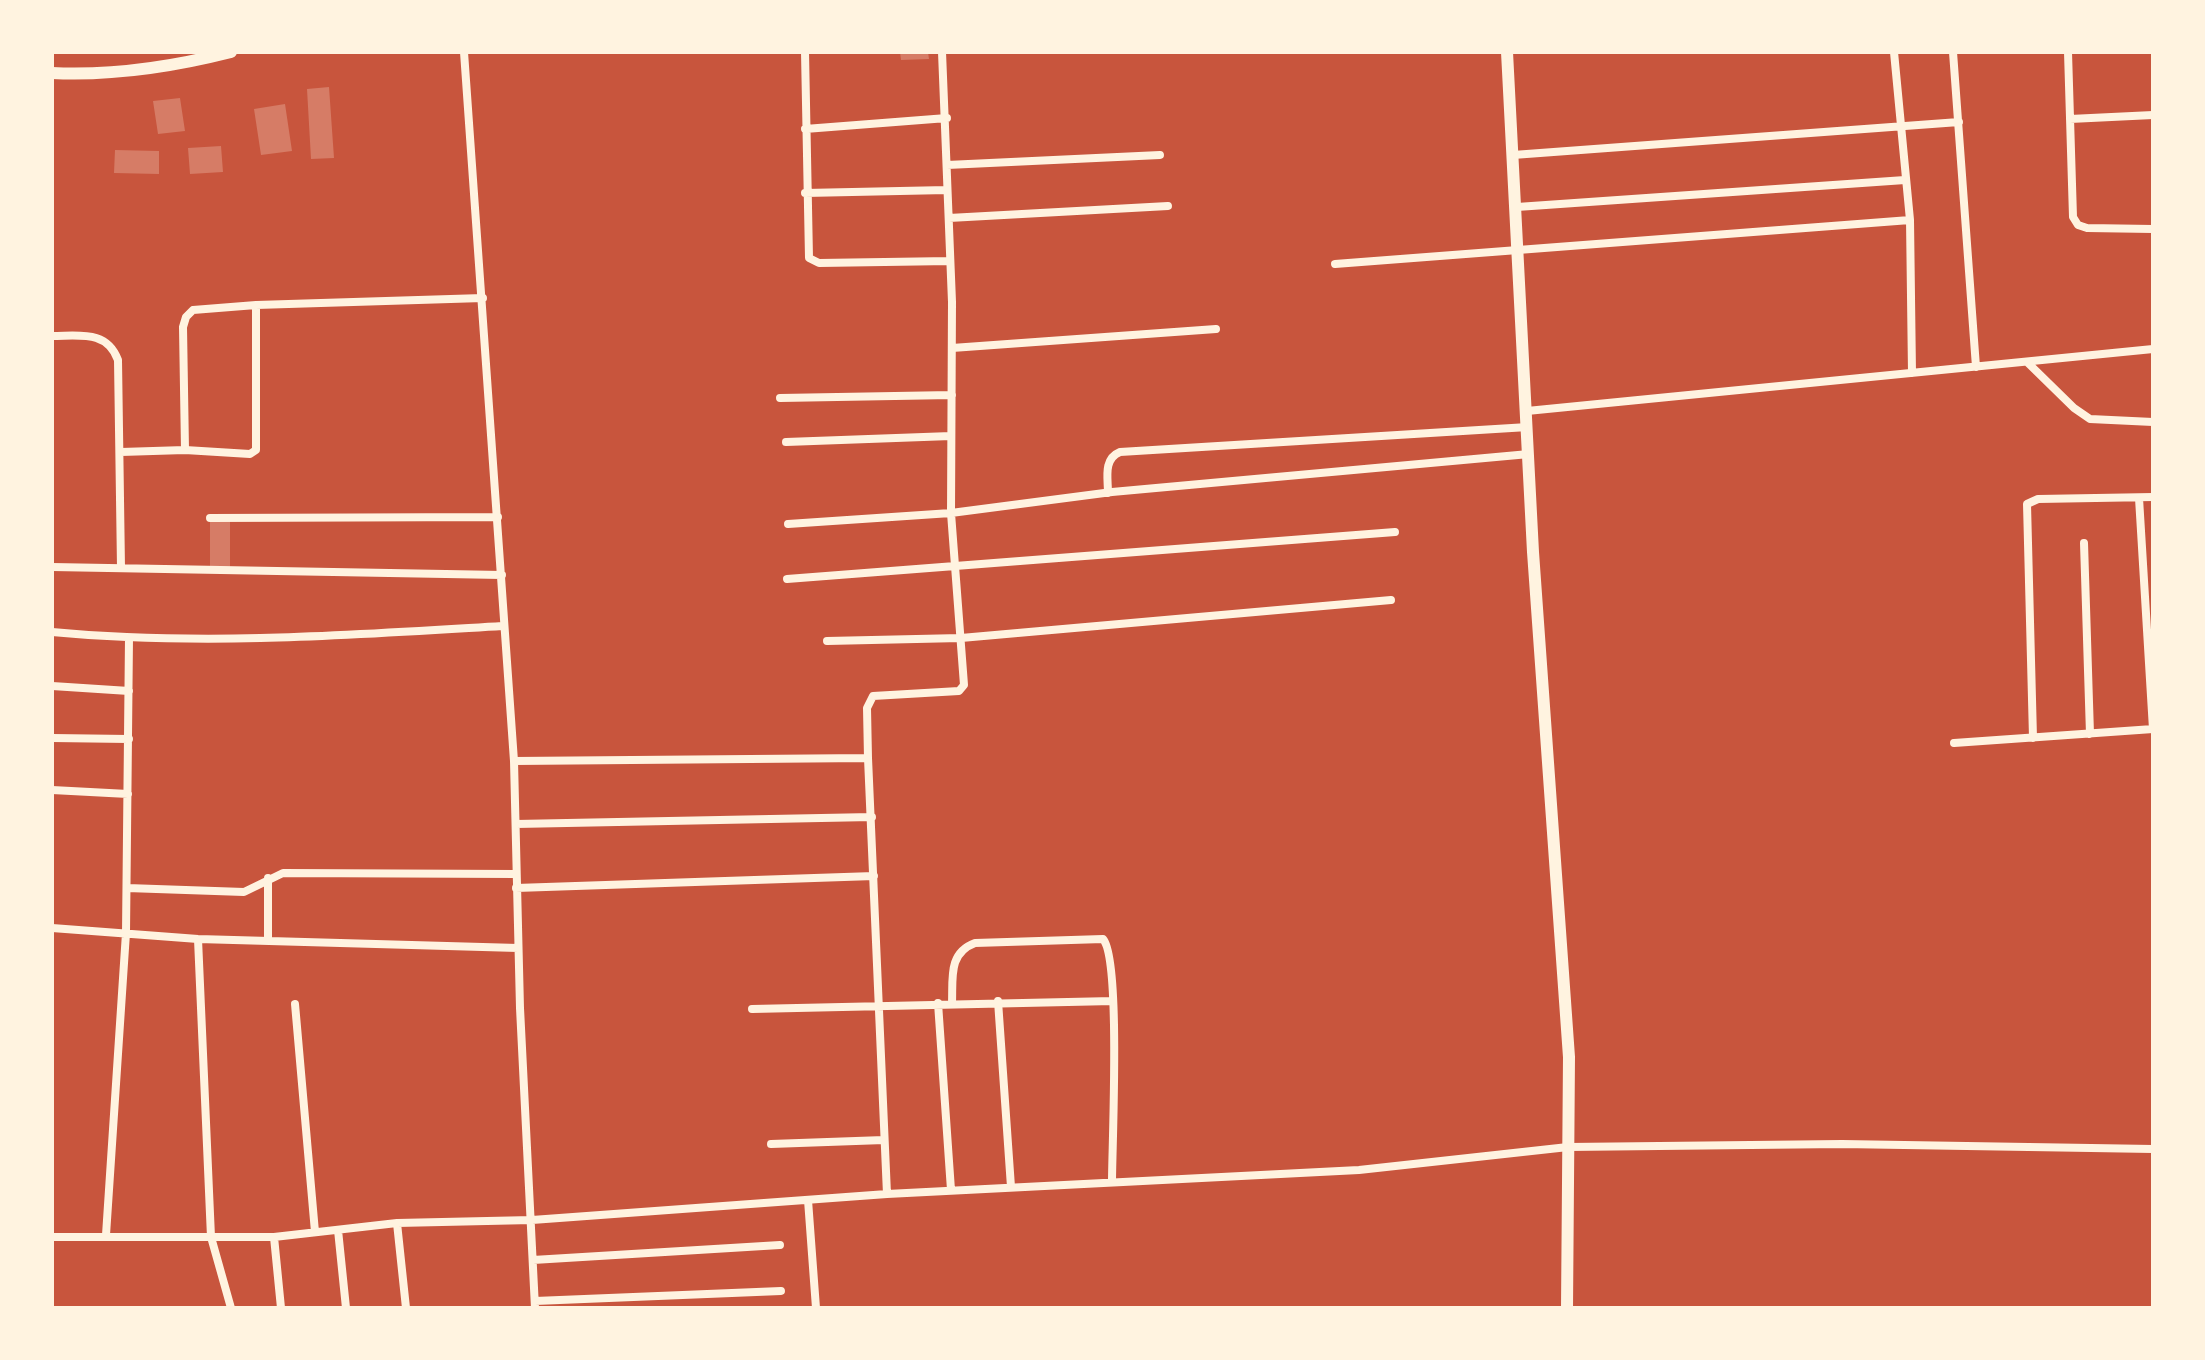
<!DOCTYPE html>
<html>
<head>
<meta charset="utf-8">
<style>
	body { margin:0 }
	#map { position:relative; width:2205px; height:1360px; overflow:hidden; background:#c8553d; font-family:Barlow,sans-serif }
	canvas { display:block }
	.frame { position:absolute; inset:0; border:54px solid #fff3e0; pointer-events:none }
</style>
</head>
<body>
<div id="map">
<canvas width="2205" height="1360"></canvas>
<div class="frame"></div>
</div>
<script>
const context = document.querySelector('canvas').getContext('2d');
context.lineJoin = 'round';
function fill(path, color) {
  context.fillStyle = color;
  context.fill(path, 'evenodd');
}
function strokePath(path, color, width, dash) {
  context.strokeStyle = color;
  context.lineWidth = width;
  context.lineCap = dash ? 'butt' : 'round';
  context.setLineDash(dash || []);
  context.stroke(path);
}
fill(new Path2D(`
	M900 52H928L929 59 901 60Z
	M329 87 334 158 311 159 307 89Z
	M180 98 185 131 158 134 153 101Z
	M285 104 292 151 261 155 254 109Z
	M221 146 223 172 190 174 188 148Z
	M115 150 159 151V174L114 173Z
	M210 519H230V567H210Z`), '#d67c66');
strokePath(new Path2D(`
	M464 52 514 761 520 1008 535 1308
	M805 52 809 258 819 263 950 261
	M1894 52 1910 220 1912 373
	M1953 52 1976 367
	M2068 52 2073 217 2078 225 2087 228 2153 229
	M2070 119 2153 115
	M805 129 947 118
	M1513 155 1959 122
	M947 165 1160 155
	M805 193 947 190
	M1517 207 1905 180
	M949 218 1168 206
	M1335 264 1910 220
	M52 336C80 336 107 330 118 360L121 568
	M952 348 1216 329
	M2027 362 2074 408 2090 419 2153 422
	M780 398 952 395
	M1527 411 2153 349
	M786 442 951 436
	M185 450 250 454 256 450V305
	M121 452 185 450 183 327 186 317 193 310 256 305 483 298
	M1108 493C1108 478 1103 459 1120 452L1528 427
	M2139 498 2153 729
	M210 518 498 517
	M788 524 951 513 1112 492 1529 454
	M2084 543 2090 734
	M52 567 502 575
	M787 579 1395 532
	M52 632C202 646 352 635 502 626
	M827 641 961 638 1391 600
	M52 686 129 691
	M52 738 129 739
	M2033 738 2027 504 2038 499 2153 497
	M1954 743 2153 729
	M868 758 867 708 873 696 959 691 964 685 951 513 952 302 942 52
	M514 761 868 758 887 1194
	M52 790 128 794
	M516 824 872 817
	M127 888 244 892 283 873 516 874
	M516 888 874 876
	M52 928 198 939 518 948
	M198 939 211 1237 231 1308
	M268 941V878
	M998 1001 1011 1187
	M938 1003 951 1190
	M952 1003C953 978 948 953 975 943L1103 939C1121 959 1112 1145 1112 1182
	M295 1004 315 1232
	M752 1009 1113 1001
	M771 1144 884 1140
	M808 1200 816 1308
	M397 1223 406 1308
	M338 1230 346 1308
	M106 1235 126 933 129 638
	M52 1237H274L397 1223 532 1220 887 1194 1359 1170 1568 1147 1842 1144 2153 1149
	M274 1237 281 1308
	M533 1260 780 1245
	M535 1301 781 1291`), '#fff3e0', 8);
strokePath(new Path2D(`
	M1507 52 1533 552 1569 1057 1567 1308
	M52 73C113 76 172 67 231 52`), '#fff3e0', 12);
</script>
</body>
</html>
